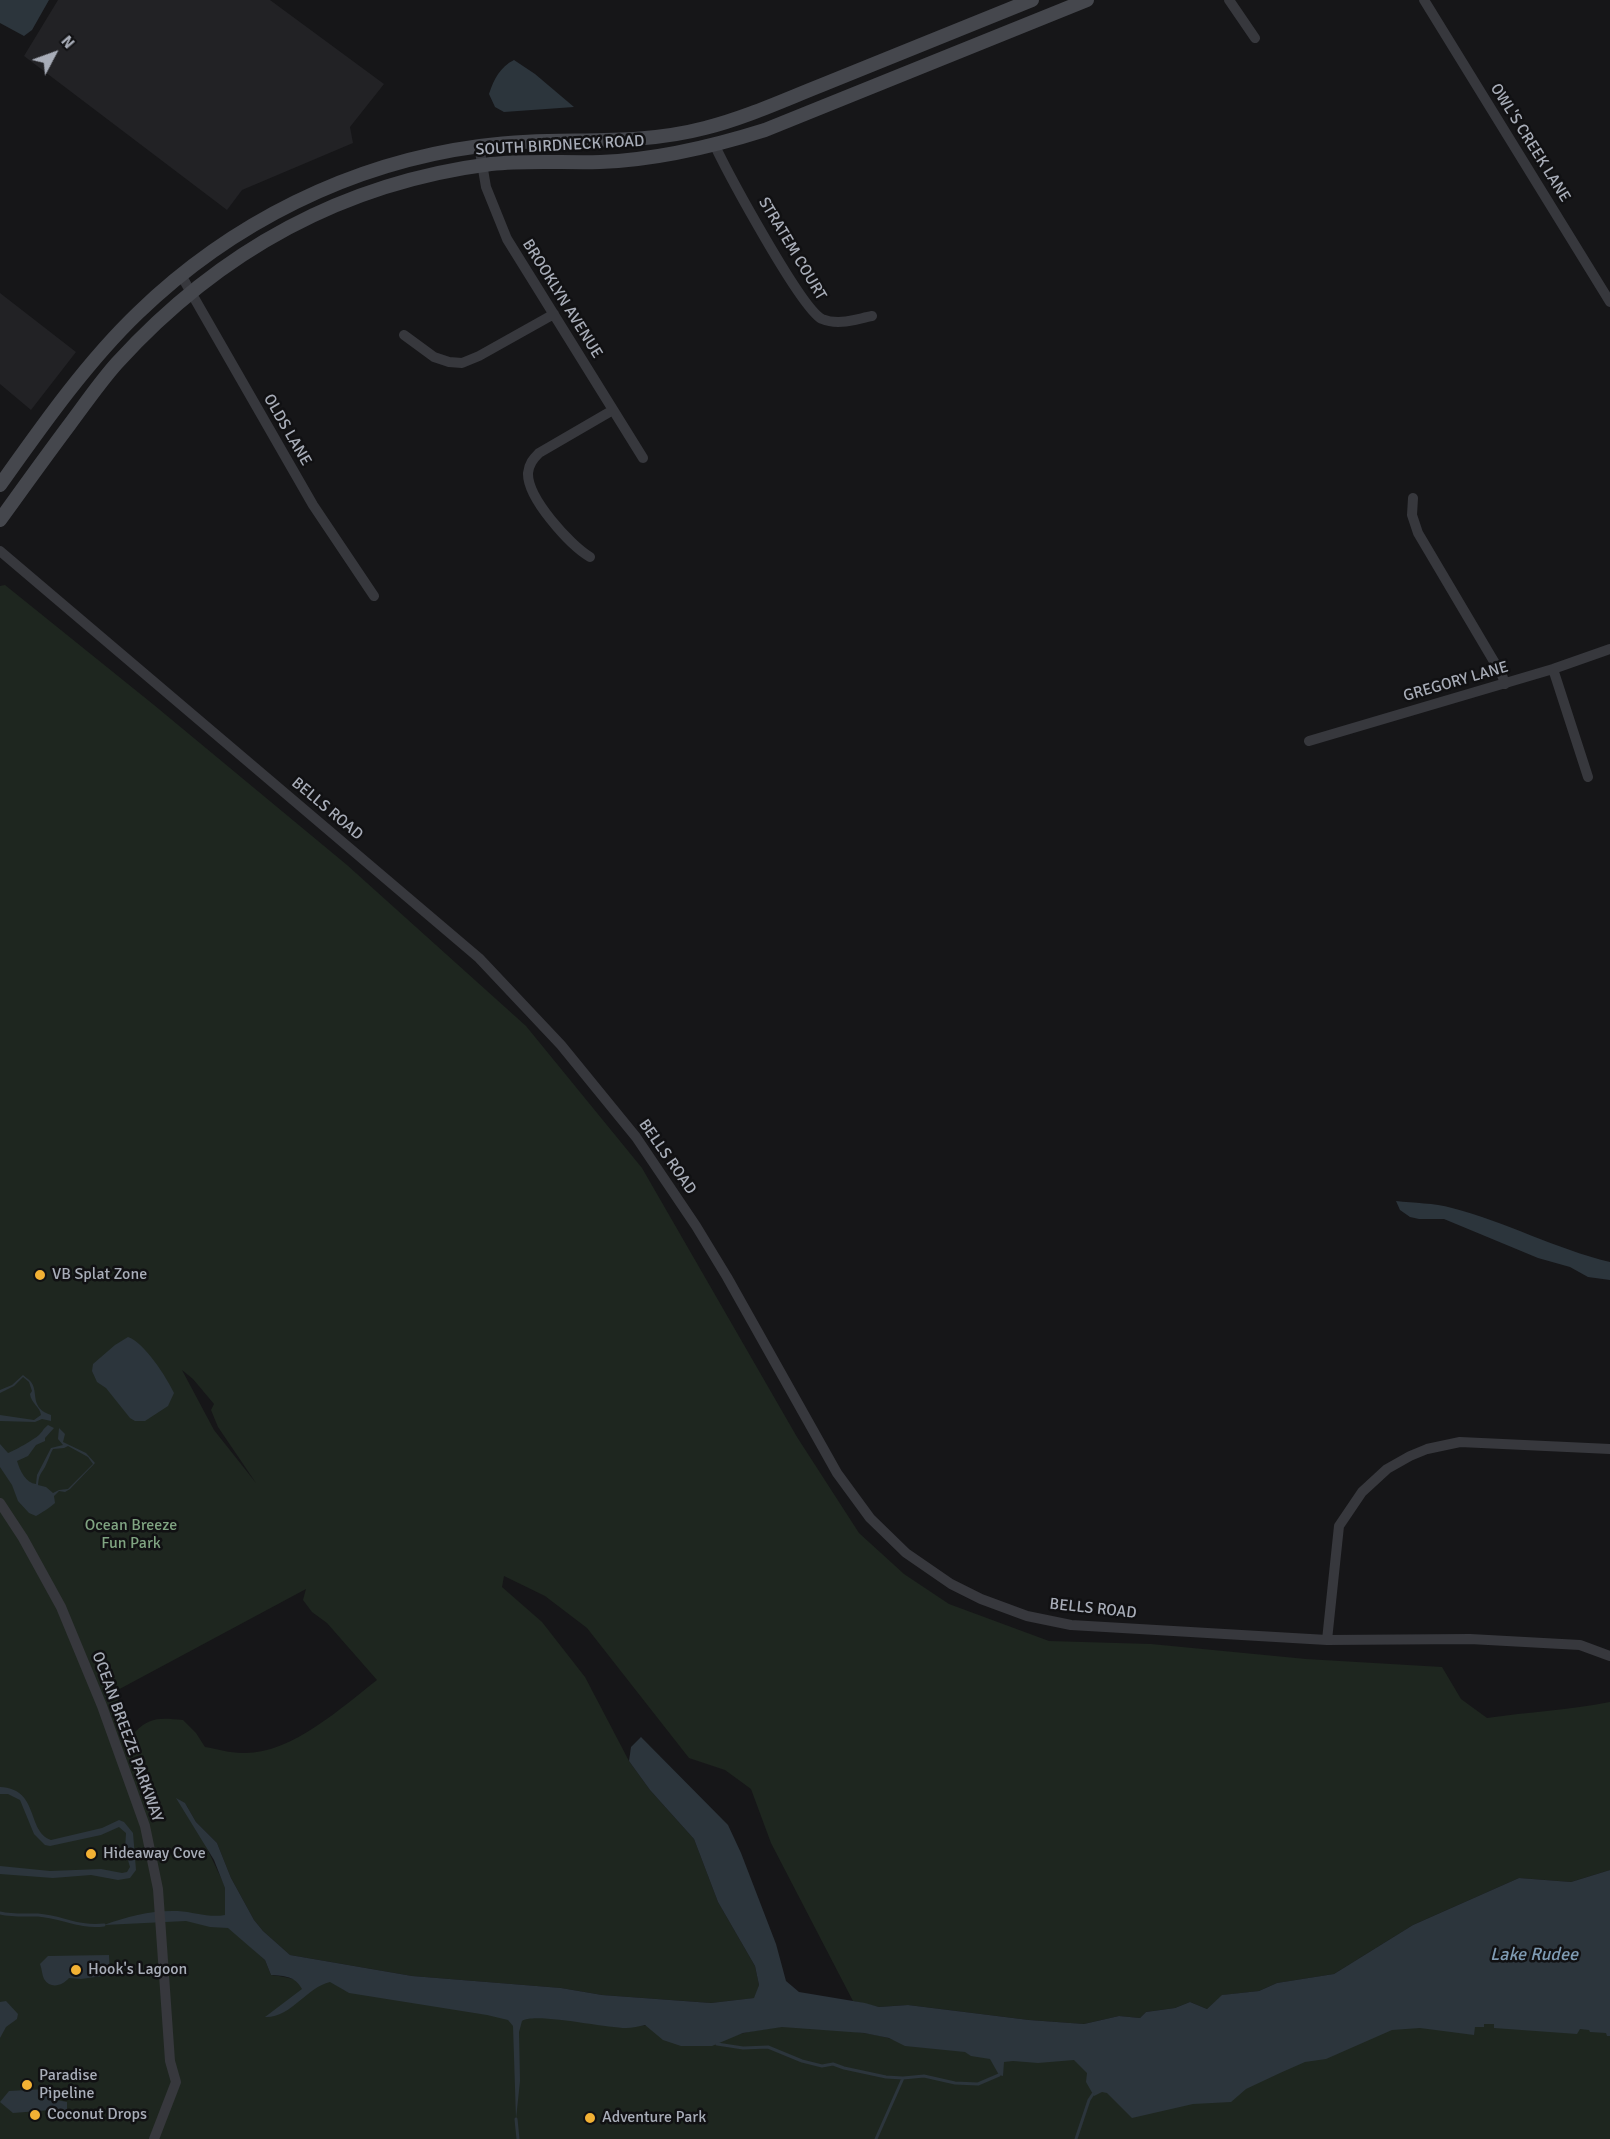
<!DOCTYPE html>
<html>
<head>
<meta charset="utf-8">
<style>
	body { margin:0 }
	#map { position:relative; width:1610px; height:2139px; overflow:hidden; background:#161618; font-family:Signika,sans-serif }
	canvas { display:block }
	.north { position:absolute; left:24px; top:24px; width:60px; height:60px; -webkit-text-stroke:4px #111113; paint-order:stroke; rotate:49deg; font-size:16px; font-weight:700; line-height:24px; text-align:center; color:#a8adb8 }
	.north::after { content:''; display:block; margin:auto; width:21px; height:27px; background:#a8adb8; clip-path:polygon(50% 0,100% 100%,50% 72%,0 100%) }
</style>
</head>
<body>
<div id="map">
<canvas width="1610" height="2139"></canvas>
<div class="north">N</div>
</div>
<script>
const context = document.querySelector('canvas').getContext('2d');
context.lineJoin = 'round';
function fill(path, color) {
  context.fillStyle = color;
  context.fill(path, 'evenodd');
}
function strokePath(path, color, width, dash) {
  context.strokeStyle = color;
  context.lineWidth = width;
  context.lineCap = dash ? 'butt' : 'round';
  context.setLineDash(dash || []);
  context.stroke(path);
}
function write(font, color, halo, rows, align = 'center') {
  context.font = font + ' Signika,sans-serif';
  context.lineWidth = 5;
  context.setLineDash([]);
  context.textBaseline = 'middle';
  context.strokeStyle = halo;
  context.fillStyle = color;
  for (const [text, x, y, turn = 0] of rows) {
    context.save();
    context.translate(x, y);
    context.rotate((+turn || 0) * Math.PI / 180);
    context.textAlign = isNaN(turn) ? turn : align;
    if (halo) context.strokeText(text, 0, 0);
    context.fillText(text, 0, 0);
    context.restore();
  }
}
fill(new Path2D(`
	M58 0H270L384 84 350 127 353 143 242 190 227 210 24 56Z
	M0 293 76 352 31 410 0 384Z`), '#222225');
fill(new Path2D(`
	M5 585 154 705 347 865 526 1026 642 1168 797 1437 859 1533 904 1574 949 1604 1049 1641 1151 1644 1306 1659 1442 1667 1461 1699 1487 1718C1528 1712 1570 1710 1610 1702V1870L1571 1882 1519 1878 1413 1925 1334 1974 1277 1983 1259 1991 1223 1995 1207 2009 1190 2002 1175 2008 1146 2012 1140 2018 1119 2016 1084 2024 1029 2020 908 2005 879 2007 853 2001 771 1843 751 1789 725 1770 689 1758 587 1628 545 1596 504 1576 502 1587 542 1622 585 1677 629 1761 650 1790 694 1839 718 1902 755 1966 759 1985 755 1998 711 2003 602 1995 561 1988 412 1976 290 1955 263 1931 254 1920 231 1878 217 1843 196 1822 185 1803 226 1888V1899L254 1950 265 1960 271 1975C292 1977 309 1986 331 1981L344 1990 734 2036C748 2031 764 2029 779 2027 800 2025 877 2032 894 2040L1163 2039 1610 1897V2139H0V586ZM182 1370 193 1379 214 1404 211 1410 218 1427 256 1483 214 1430ZM306 1589 303 1600 312 1612 327 1623 377 1680C341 1708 290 1755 242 1753 230 1753 217 1749 205 1747L196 1733 183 1720C162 1718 150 1716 135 1732L114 1692Z`), '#1e261f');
fill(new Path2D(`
	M0 0H49L32 30 24 36 0 23Z
	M514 60 535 74 574 107 504 112 495 107 489 94C494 79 500 67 514 60Z
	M1396 1201C1414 1203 1434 1203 1452 1208 1506 1222 1556 1249 1610 1262V1280L1588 1277 1570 1267 1538 1258 1444 1219H1419L1410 1217 1400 1210Z
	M128 1337C144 1342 167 1378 174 1393L168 1406 145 1421H135L130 1418 106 1388 97 1382 92 1371 93 1364 115 1345Z
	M23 1375C24 1376 30 1380 31 1382 39 1392 29 1408 51 1415V1421L42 1419 35 1422 0 1421V1415L34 1420 41 1415C40 1407 31 1403 30 1394L32 1391 29 1382 23 1377 14 1386 0 1393V1390L12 1385Z
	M48 1425 54 1428 45 1438V1441L36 1445 28 1456 17 1461C20 1471 26 1483 36 1484L37 1475 51 1448 63 1445 58 1439 59 1428 65 1434 63 1442 86 1453 95 1463 70 1489 65 1492 59 1491 54 1496 55 1503C52 1506 40 1514 36 1516L29 1513 18 1501 12 1485 0 1467V1444L8 1453C12 1452 35 1439 39 1435 43 1431 43 1429 48 1425ZM68 1446 88 1457 93 1464 68 1489 59 1490 53 1493 46 1487 38 1485C39 1475 40 1475 45 1467 48 1461 50 1454 53 1449L64 1448Z
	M641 1737 728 1825 741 1853 776 1944 786 1981 799 1992 865 2003 879 2007 908 2005 1029 2020 1084 2024 1119 2016 1140 2018 1146 2012 1175 2008 1190 2002 1207 2009 1222 1995 1259 1991 1277 1983 1334 1974 1413 1925 1519 1878 1571 1882 1610 1870V2036H1607L1606 2033 1590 2032 1589 2030 1580 2029 1577 2034 1494 2028V2024H1484V2027H1475L1474 2035 1420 2028 1392 2030 1326 2059 1305 2062 1280 2073 1246 2089 1231 2102 1193 2104 1132 2118 1107 2093 1102 2092 1094 2096 1086 2082 1087 2073 1074 2060 1038 2063 1013 2061 1004 2062 1003 2076 999 2075 990 2059 971 2056 965 2052 905 2046 889 2038 864 2033 782 2027 743 2033 712 2046H681L663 2040 645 2025C639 2026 632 2028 626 2028 605 2028 534 2012 522 2021L519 2032 520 2081 516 2119 513 2026 508 2020 487 2015 349 1993 330 1982C307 1987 291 2018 265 2017L302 1989C295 1976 285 1976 271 1975L265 1960 228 1928 210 1927 186 1921 104 1925C128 1916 152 1910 178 1911 194 1912 209 1918 225 1915V1888L214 1860 176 1798 185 1803 196 1822 217 1843 231 1878 254 1920 263 1931 290 1955 412 1976 561 1988 602 1995 711 2003 754 1998 759 1985 755 1966 718 1902 694 1839 650 1790 629 1761 631 1747Z
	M0 1787C40 1789 26 1831 51 1840L102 1828 119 1820 124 1822 133 1833 136 1870 130 1878 118 1880 91 1875 53 1878 0 1874V1866L50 1871 101 1869 122 1873 127 1872 130 1867 125 1850 126 1833 119 1827 101 1835 50 1846 45 1845 34 1834 20 1800 8 1794H0Z
	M109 1955 110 1975 81 1979 69 1978C63 1985 51 1990 44 1979 42 1975 42 1969 40 1964L48 1956Z
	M6 2001 18 2014 17 2019 6 2027 0 2038V2002Z
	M46 2089 47 2098 67 2102V2111L51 2110 13 2113 0 2102 9 2091Z`), '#2c353c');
strokePath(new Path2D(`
	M0 1913C13 1916 25 1915 38 1915 63 1917 78 1928 104 1925
	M717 2044 743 2048 768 2047 802 2061 822 2066 833 2064 844 2068 886 2077 903 2078
	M516 2119 518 2139
	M876 2139 903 2078 924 2076 955 2083 978 2084 999 2075
	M1076 2139 1089 2100 1093 2094`), '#2c353c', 3);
strokePath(new Path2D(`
	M1229 0 1255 38
	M1424 0 1610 302
	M479 146 486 187 507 239 643 458
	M715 146C728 173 801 309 822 319 839 326 856 319 872 316
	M181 275 313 505 374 596
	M404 335 434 357 449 362 462 363 479 356 554 314
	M1413 498 1412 515 1418 533 1502 675 1505 684
	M0 551 479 958 561 1045 636 1137 696 1226 727 1277 837 1473 870 1518 906 1553 951 1584 981 1599 1027 1616 1071 1625 1327 1640 1470 1639 1580 1645 1610 1656
	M590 557C570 545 527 498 528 473 529 464 533 459 539 453L613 410
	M1553 669 1588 777
	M1309 741 1553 669 1610 649
	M0 1503 23 1538 61 1607 102 1706 145 1826 158 1889 170 2061 176 2082 154 2139
	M1327 1640 1339 1526 1362 1492 1387 1469 1410 1456 1427 1449 1460 1442 1610 1449`), '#37383d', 10);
strokePath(new Path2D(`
	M0 485C42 426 86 363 138 313 231 223 351 163 480 146 556 135 629 148 705 128 745 118 784 100 822 85 892 57 962 28 1032 0
	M0 520C23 488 46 456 70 424 85 404 100 382 117 363 218 252 342 183 491 164 527 160 564 163 600 162 657 160 711 147 765 130L1087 0`), '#45474d', 14);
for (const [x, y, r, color] of [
	[40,1275,6,"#f2b134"],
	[91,1854,6,"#f2b134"],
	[76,1970,6,"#f2b134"],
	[27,2085,6,"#f2b134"],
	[35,2115,6,"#f2b134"],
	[590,2118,6,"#f2b134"]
]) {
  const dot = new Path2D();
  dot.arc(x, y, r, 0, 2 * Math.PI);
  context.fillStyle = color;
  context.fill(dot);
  strokePath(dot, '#111113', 2);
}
write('16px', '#a8adb8', '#111113', [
	["OWL'S CREEK LANE",1530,143,58],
	["SOUTH BIRDNECK ROAD",560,146,-3],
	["STRATEM COURT",792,249,59],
	["BROOKLYN AVENUE",562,299,58],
	["OLDS LANE",287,430,60],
	["GREGORY LANE",1456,682,-16],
	["BELLS ROAD",327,809,40],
	["BELLS ROAD",667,1157,55],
	["BELLS ROAD",1093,1609,6],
	["OCEAN BREEZE PARKWAY",127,1737,70]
]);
write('16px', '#a8adb8', '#111113', [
	["VB Splat Zone",52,1275],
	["Hideaway Cove",103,1854],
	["Hook's Lagoon",88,1970],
	["Paradise",39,2076],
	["Pipeline",39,2094],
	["Coconut Drops",47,2115],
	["Adventure Park",602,2118]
], 'left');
write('16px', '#7fa381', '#111113', [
	["Ocean Breeze",131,1526],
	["Fun Park",131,1544]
]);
write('italic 18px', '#7f9bb3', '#111113', [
	["Lake Rudee",1534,1955]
]);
</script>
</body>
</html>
